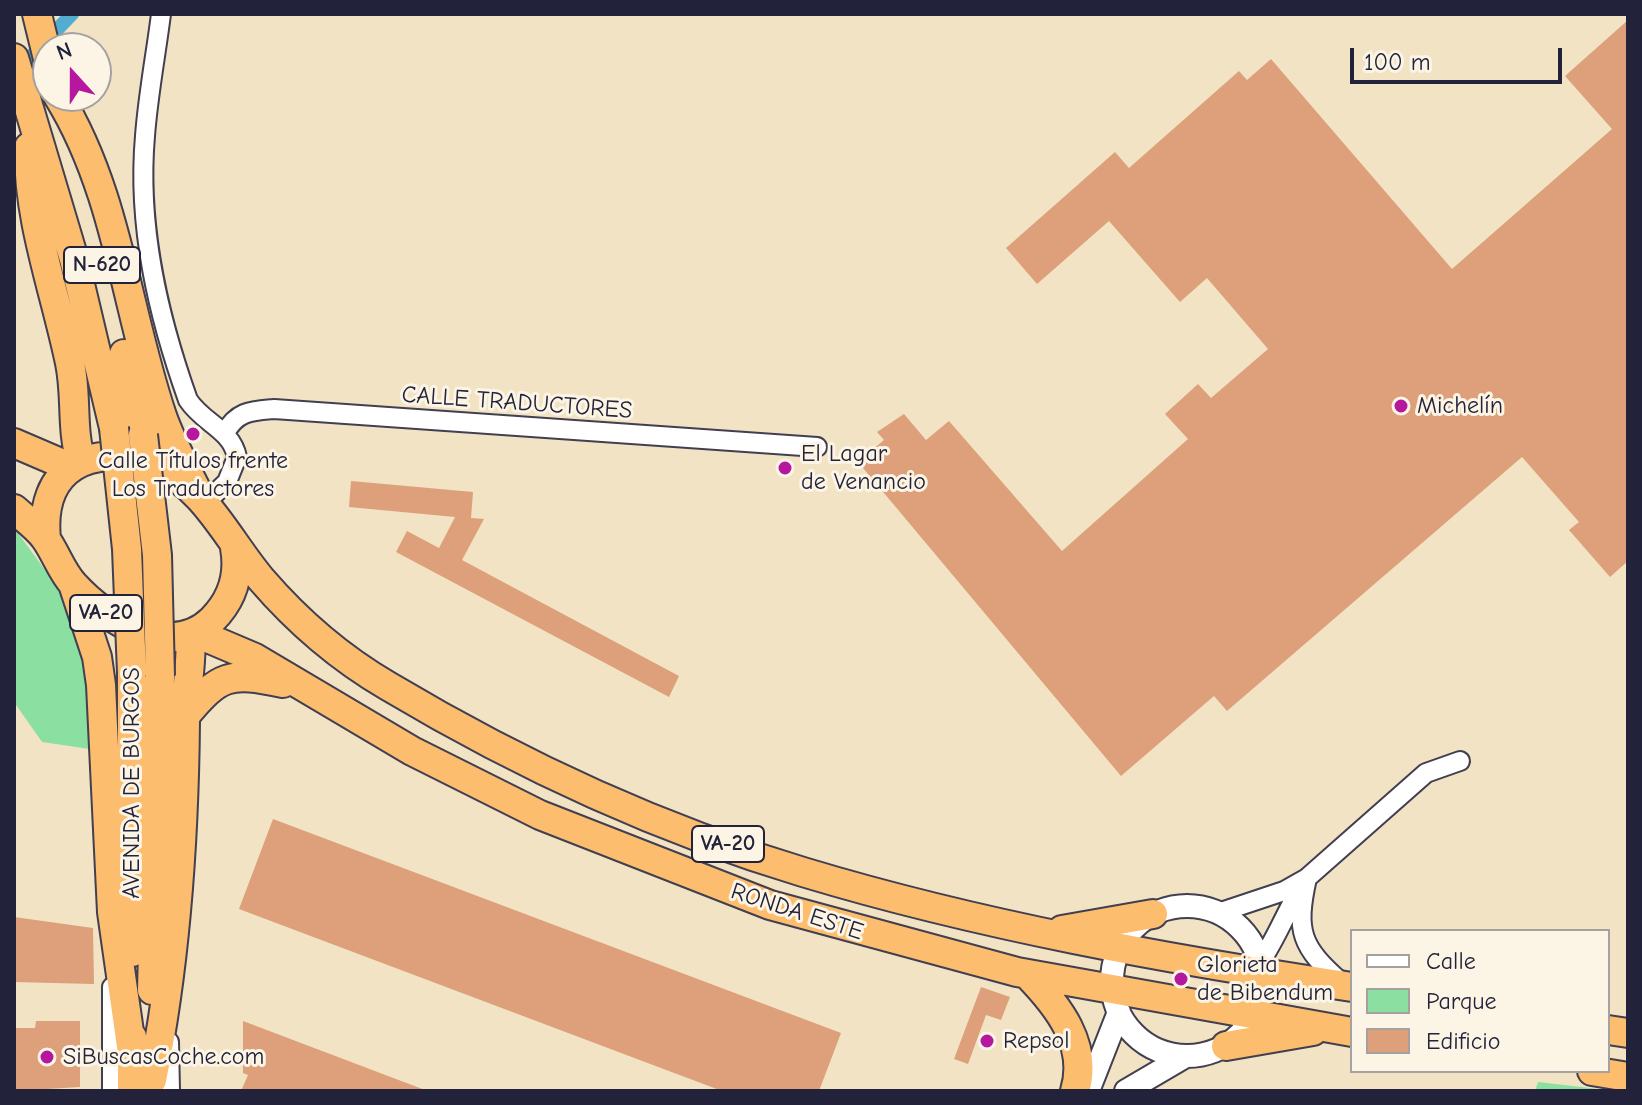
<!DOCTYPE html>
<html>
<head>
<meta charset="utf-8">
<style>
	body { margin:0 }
	#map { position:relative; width:1642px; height:1105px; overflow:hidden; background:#f1e3c4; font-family:"Comic Neue",sans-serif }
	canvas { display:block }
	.frame { position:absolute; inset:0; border:16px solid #22223b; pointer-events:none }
	.legend { position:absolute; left:1350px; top:929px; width:260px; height:144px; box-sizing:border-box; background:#fcf5e5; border:2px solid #a5a1a1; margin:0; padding:10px 14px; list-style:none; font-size:24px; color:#22223b }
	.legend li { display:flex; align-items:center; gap:16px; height:40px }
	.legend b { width:40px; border:2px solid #a5a1a1 }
	.north { position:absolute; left:32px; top:32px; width:80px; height:80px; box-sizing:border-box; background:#fcf5e5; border:2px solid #a5a1a1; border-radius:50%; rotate:339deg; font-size:22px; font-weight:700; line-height:32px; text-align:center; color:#22223b }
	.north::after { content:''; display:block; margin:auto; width:28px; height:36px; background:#b5179e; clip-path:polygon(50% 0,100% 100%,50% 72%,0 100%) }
	.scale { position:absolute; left:1350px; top:48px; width:212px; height:36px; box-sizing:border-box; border:4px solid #22223b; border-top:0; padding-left:10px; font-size:24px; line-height:28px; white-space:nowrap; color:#22223b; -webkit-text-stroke:6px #fcf5e5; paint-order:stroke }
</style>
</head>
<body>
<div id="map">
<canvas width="1642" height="1105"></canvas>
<div class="frame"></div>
<ul class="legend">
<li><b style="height:10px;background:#fff"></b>Calle</li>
<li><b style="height:22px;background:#8adfa1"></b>Parque</li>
<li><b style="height:22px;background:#dda07a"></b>Edificio</li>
</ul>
<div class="north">N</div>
<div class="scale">100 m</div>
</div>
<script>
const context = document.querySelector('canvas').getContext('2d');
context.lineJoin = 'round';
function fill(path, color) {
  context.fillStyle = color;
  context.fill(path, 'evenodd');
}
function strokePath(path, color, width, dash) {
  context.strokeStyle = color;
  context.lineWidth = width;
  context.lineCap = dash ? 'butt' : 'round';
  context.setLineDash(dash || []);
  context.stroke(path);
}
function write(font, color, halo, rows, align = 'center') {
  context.font = font + ' "Comic Neue",sans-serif';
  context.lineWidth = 6;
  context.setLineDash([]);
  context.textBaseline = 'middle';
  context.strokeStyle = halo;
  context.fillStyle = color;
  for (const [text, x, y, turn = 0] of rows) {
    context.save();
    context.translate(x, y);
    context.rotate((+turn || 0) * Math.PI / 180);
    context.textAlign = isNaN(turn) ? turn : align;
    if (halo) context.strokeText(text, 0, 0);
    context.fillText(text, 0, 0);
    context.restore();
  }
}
fill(new Path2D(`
	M14 528 60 590 85 655 90 749 42 742 14 702Z
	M1538 1082 1607 1090 1535 1091Z`), '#8adfa1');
strokePath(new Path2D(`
	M17 71 72 14`), '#52add0', 14);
fill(new Path2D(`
	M1628 20V561L1610 577 1569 530 1579 522 1522 457 1227 711 1214 696 1121 776 858 462 884 440 877 432 904 414 926 440 949 421 1062 551 1188 439 1165 414 1198 384 1211 398 1268 349 1207 278 1180 302 1109 221 1037 284 1006 248 1115 152 1129 168 1239 71 1247 80 1271 59 1452 269 1612 129 1565 76Z
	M351 481 473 492 471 518 484 519 462 560 679 676 669 697 396 552 407 531 439 548 455 517 349 507Z
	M273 819 841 1033 819 1091H722L239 909Z
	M14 917 93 928 94 984 14 982Z
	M981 987 1010 997 1001 1020 986 1015 968 1064 954 1059Z
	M36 1021H80V1087L14 1091V1028H35Z
	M243 1021 425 1090V1091H241L248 1075 243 1073Z`), '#dda07a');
const minor = new Path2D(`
	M161 14C156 54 148 95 145 136 137 226 158 316 188 400 204 424 231 429 237 457L227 482 205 503
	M225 433C237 411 251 411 274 409L817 447
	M1307 878C1295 932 1301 947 1342 983
	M1218 913 1284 891 1307 878 1426 773 1460 761
	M1260 962C1277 938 1287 909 1303 884
	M112 987V1091
	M169 1042 170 1091`);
const tertiary = new Path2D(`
	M1112 981a75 75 0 1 1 150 0a75 75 0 1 1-150 0Z
	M1088 1091 1119 1012
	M1126 1091 1184 1057`);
const trunk = new Path2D(`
	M37 14 48 59
	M14 58 74 259 114 428
	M58 96C118 193 126 310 162 416 171 442 184 465 196 489
	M29 147C28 221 55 291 70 363 77 396 71 429 81 461
	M124 354 143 435
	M14 443 70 467
	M14 509C24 518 37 527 45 538 56 553 61 571 74 585 106 620 170 661 212 620 232 600 240 576 235 548
	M46 539C39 468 90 441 154 465 204 485 228 540 261 579 298 622 340 658 388 686 517 763 659 829 803 872 982 926 1167 959 1352 987
	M73 584 97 657 101 685 112 912 132 1053
	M196 633 255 658 412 751 540 815 770 905 1017 972 1352 1032
	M185 716C220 674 229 672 283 683
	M1062 930 1153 914
	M132 952V673
	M1028 975C1058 1006 1089 1045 1075 1091
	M152 990 160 676
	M1608 1030 1628 1033
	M132 1037V1091
	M1226 1046 1313 1031
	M1592 1071 1628 1077
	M152 1080C176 961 184 842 185 720 185 692 193 663 190 635`);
strokePath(minor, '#413f50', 22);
strokePath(tertiary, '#413f50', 26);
strokePath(trunk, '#413f50', 32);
strokePath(minor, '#fff', 18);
strokePath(tertiary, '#fff', 22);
strokePath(trunk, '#fcbd6e', 28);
const trunkBridge = new Path2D(`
	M114 428 127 549 132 673
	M143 435 157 555 160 676`);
strokePath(trunkBridge, '#413f50', 32, []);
strokePath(trunkBridge, '#fcbd6e', 28);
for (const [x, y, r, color] of [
	[1401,406,8,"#b5179e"],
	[193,434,8,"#b5179e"],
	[785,468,8,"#b5179e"],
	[1181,979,8,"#b5179e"],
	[987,1041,8,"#b5179e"],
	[47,1057,8,"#b5179e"]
]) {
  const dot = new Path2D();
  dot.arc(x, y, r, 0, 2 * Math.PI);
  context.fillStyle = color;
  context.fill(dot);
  strokePath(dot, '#fcf5e5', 3);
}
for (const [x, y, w] of [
	[102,265,76],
	[106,613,72],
	[728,844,72]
]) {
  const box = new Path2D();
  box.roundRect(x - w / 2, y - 18, w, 36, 6);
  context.fillStyle = '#fcf5e5';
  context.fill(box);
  strokePath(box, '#22223b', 2);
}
write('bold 22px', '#22223b', null, [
	["N-620",102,265],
	["VA-20",106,613],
	["VA-20",728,844]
]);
write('24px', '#22223b', '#fcf5e5', [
	["CALLE TRADUCTORES",517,403,4],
	["AVENIDA DE BURGOS",132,783,-90],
	["RONDA ESTE",797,912,18]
]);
write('24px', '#22223b', '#fcf5e5', [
	["Michelín",1417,406],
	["El Lagar",801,454],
	["de Venancio",801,482],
	["Calle Títulos frente",193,461,"center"],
	["Los Traductores",193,489,"center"],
	["Glorieta",1197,965],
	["de Bibendum",1197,993],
	["Repsol",1003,1041],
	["SiBuscasCoche.com",63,1057]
], 'left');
</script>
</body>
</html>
